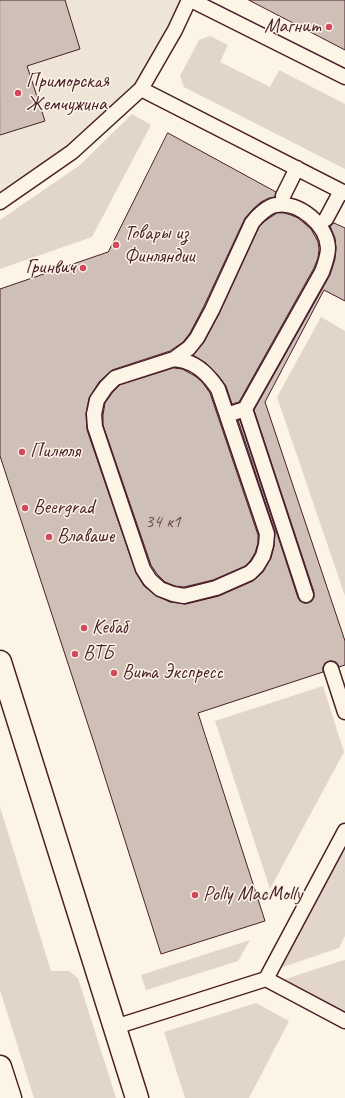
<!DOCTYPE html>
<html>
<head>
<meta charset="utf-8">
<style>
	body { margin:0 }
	canvas { display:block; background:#fcf5e5 }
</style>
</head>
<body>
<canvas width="345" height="1098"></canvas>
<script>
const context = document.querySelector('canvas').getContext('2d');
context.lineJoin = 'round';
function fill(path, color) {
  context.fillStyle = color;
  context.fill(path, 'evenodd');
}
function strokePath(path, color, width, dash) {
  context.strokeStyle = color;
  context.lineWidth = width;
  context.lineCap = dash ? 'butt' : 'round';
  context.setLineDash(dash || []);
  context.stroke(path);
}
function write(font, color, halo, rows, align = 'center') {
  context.font = font + ' Caveat,sans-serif';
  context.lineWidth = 3;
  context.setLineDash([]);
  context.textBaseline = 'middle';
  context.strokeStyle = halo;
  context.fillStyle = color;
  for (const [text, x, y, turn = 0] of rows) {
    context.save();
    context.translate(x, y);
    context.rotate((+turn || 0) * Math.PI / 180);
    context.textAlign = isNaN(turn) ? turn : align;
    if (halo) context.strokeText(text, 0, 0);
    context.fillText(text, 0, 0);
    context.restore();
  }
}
fill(new Path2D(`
	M0 0H189L140 88 0 202Z`), '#eee5d7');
fill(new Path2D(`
	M210 36 228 45 220 62 270 87 279 70 345 104V169L184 87 180 76 199 40Z
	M132 114 151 125 92 237 0 269V220L80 165Z
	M321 317 345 331V596L277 397Z
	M323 686 344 752 270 889 215 721Z
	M0 807 51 971H69L78 978 116 1098H34L0 990Z
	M345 842V936L339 948 277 969Z
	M250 940 238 961 146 990 141 975Z
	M344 960H345V1016L279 981Z
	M256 1003 289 1021 249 1098H185L164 1032Z`), '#e2d5ca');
const building = new Path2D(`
	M0 0H65L80 49 27 66 45 121 0 135Z
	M249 0H345V50L320 37Z
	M168 133 276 192 275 197 269 198 261 202 254 208 245 218 204 306 190 333 183 342 170 351 112 370 99 382 89 398 86 414 87 430 136 573 144 586 155 595 170 602 186 604 219 596 253 581 263 572 271 558 274 546 275 532 238 420H240L298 598 300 601 304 603H308L312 601 314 597V592L254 410 330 275 335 259 336 248 335 238 330 226 334 223 345 228V301L324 290 265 402 345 641V665L339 667 336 662 332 661H329L325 663 323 667V672L198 713 265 921 161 954 95 746 0 456V289L108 252Z
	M284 213 291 215 298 218 311 229 318 242 319 249 318 258 314 268 239 402 232 404 226 386 218 375 206 363 193 355 204 342 219 314 259 227 265 221 277 213Z
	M174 368 182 369 195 376 202 382 210 393 258 535V543L255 553 250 561 245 566 213 580 184 587 175 586 165 582 157 574 151 565 103 425V415L105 403 113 392 120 385Z`);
fill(building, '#cfc0b7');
strokePath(building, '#4a1f2b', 1);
const lane = new Path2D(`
	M191 0 345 77
	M141 89 345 193
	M283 196 297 168
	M0 202 72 152 141 89 175 30 189 0
	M326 219 341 191
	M174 359C178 360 183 360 187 362 200 366 210 377 218 389L267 534 266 545 263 556 257 566 250 573 216 588 184 596 173 594 160 589 150 580 143 569 95 427 94 414 97 400 106 387 115 378Z
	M174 359 189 348 197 338 212 310 252 223C257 216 268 206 276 205 299 201 327 225 328 248 328 256 325 264 322 272L245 409 227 415
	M245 409 306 595
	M331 669 345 712
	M266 979 345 1021
	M115 1027 266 979 345 831`);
const street = new Path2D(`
	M0 662 137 1098`);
const secondary = new Path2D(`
	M0 1067 10 1098`);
strokePath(lane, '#4a1f2b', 17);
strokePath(street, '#4a1f2b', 25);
strokePath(secondary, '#4a1f2b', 25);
strokePath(lane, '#fcf5e5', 14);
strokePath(street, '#fcf5e5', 22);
strokePath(secondary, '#fcf5e5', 22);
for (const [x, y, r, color] of [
	[329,27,4,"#d1495b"],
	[18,93,4,"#d1495b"],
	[116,245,4,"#d1495b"],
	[83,268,4,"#d1495b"],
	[22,452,4,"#d1495b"],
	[25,508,4,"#d1495b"],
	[49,537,4,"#d1495b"],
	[84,628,4,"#d1495b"],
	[75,654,4,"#d1495b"],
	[114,673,4,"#d1495b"],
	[195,895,4,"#d1495b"]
]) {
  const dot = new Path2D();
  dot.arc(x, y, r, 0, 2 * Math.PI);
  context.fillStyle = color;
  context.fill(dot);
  strokePath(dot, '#fcf5e5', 1.5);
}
write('18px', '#6b474e', null, [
	["34 к1",163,522]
]);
write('20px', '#4a1f2b', '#fcf5e5', [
	["Магнит",321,27,"right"],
	["Приморская",26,82],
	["Жемчужина",26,105],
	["Товары из",124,234],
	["Финляндии",124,257],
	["Гринвич",75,268,"right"],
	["Пилюля",30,452],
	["Beergrad",33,508],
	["Влаваше",57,537],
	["Кебаб",92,628],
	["ВТБ",83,654],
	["Вита Экспресс",122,673],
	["Polly MacMolly",203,895]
], 'left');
</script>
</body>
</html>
